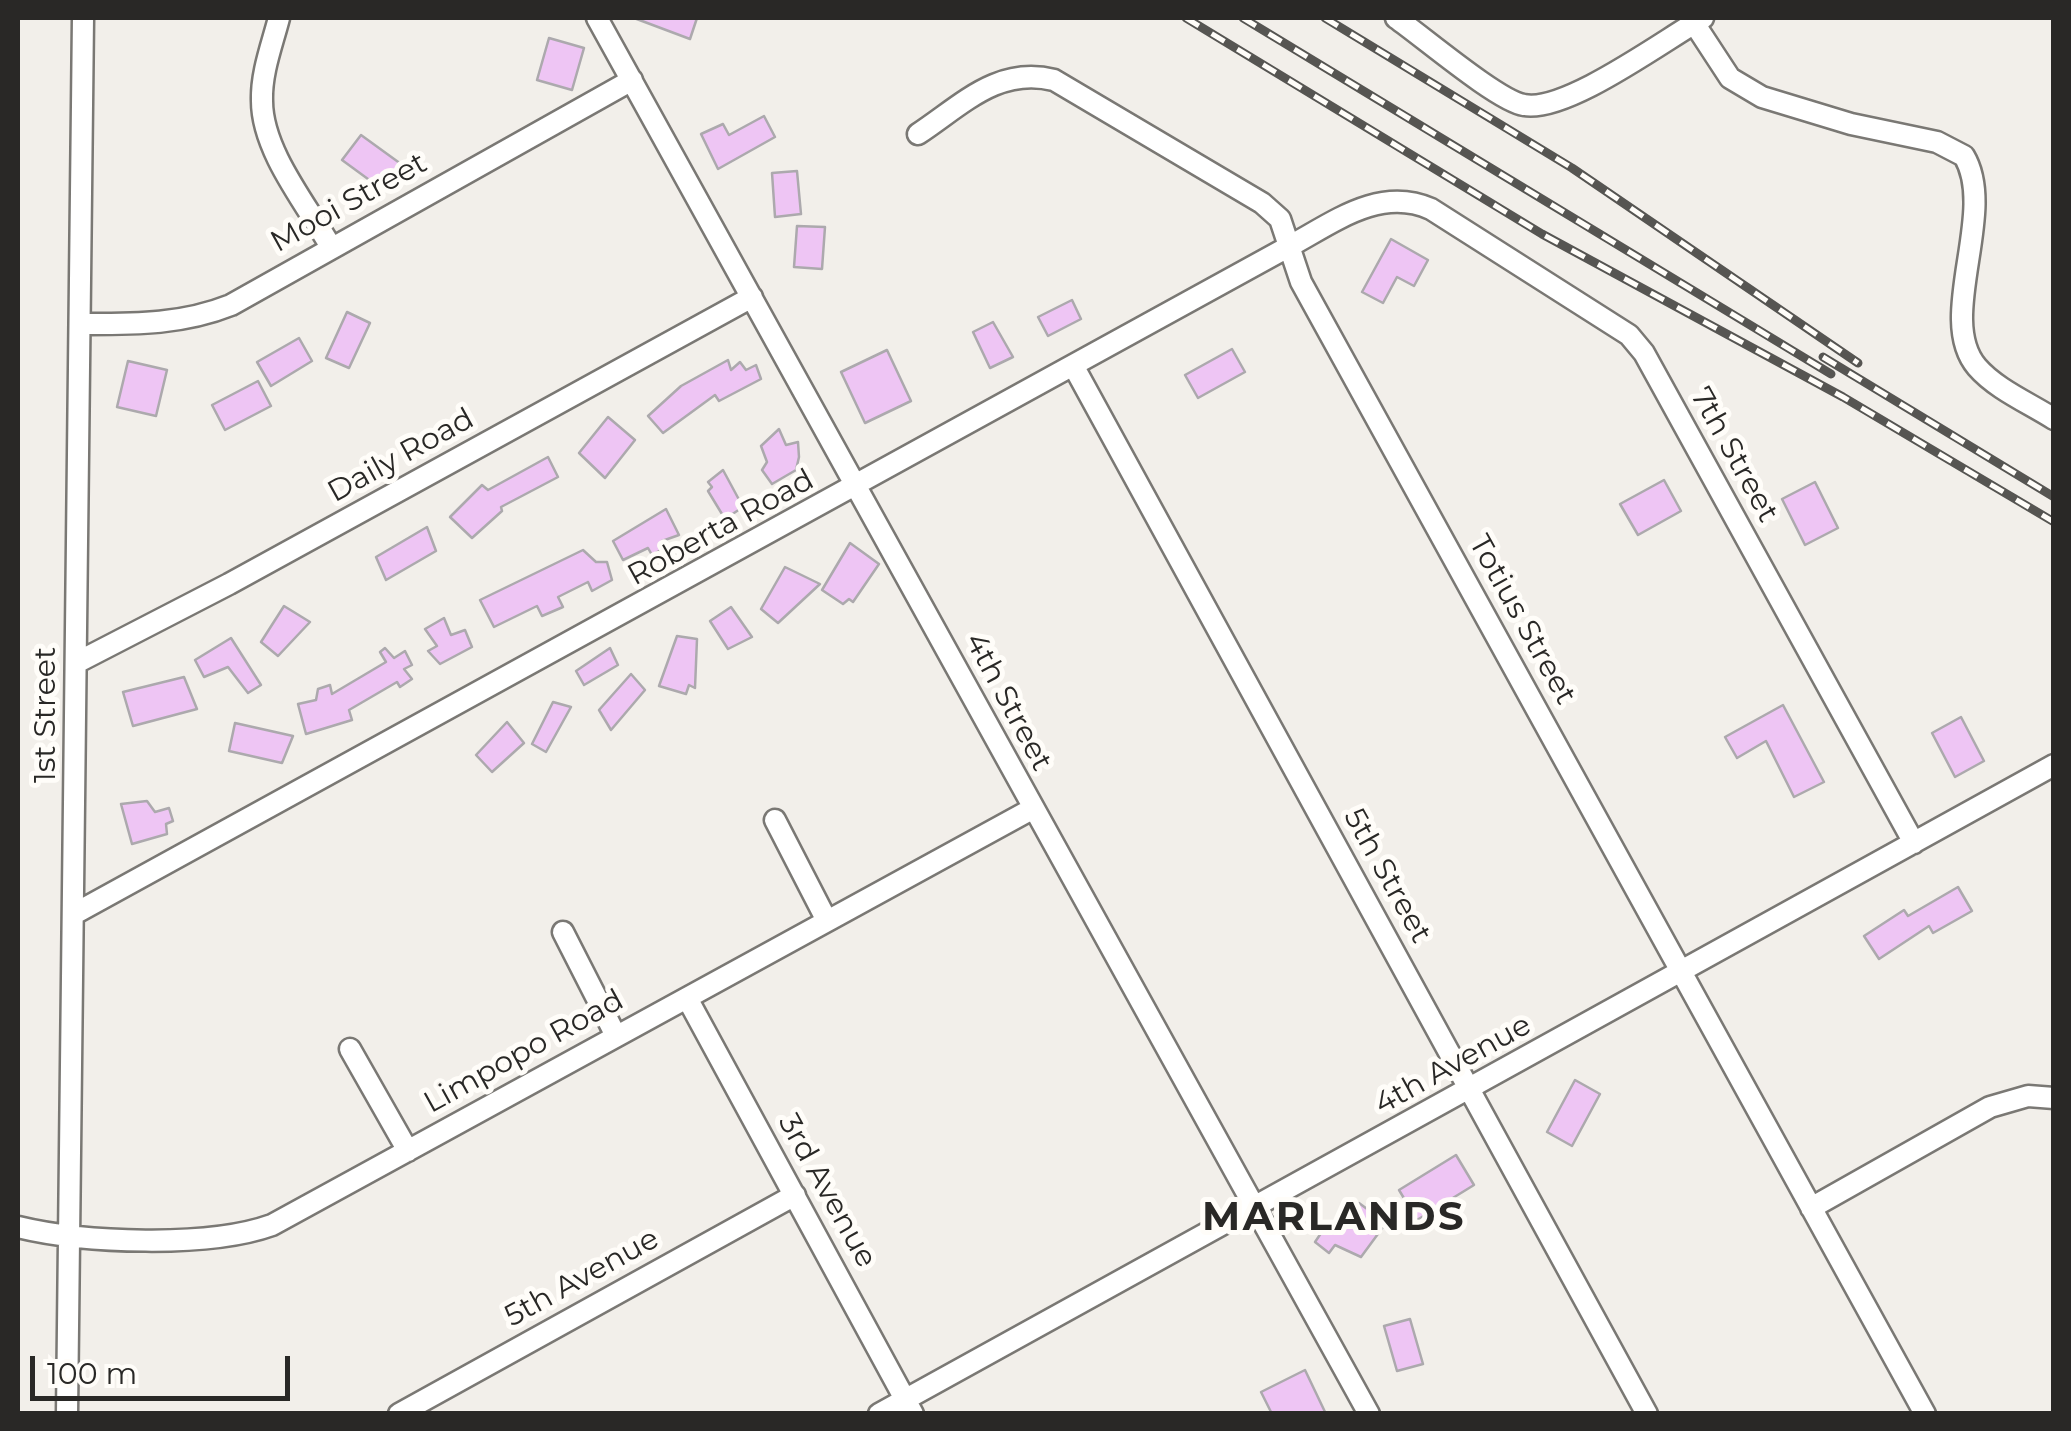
<!DOCTYPE html>
<html>
<head>
<meta charset="utf-8">
<style>
	body { margin:0 }
	#map { position:relative; width:2071px; height:1431px; overflow:hidden; background:#f2efea; font-family:Montserrat,sans-serif }
	canvas { display:block }
	.frame { position:absolute; inset:0; border:20px solid #292826; pointer-events:none }
	.scale { position:absolute; left:30px; top:1356px; width:260px; height:45px; box-sizing:border-box; border:5px solid #292826; border-top:0; padding-left:12px; font-size:30px; line-height:35px; white-space:nowrap; color:#292826; -webkit-text-stroke:8px #fffdf9; paint-order:stroke }
</style>
</head>
<body>
<div id="map">
<canvas width="2071" height="1431"></canvas>
<div class="frame"></div>
<div class="scale">100 m</div>
</div>
<script>
const context = document.querySelector('canvas').getContext('2d');
context.lineJoin = 'round';
function fill(path, color) {
  context.fillStyle = color;
  context.fill(path, 'evenodd');
}
function strokePath(path, color, width, dash) {
  context.strokeStyle = color;
  context.lineWidth = width;
  context.lineCap = dash ? 'butt' : 'round';
  context.setLineDash(dash || []);
  context.stroke(path);
}
function write(font, color, halo, rows, align = 'center') {
  context.font = font + ' Montserrat,sans-serif';
  context.lineWidth = 10;
  context.setLineDash([]);
  context.textBaseline = 'middle';
  context.strokeStyle = halo;
  context.fillStyle = color;
  for (const [text, x, y, turn = 0] of rows) {
    context.save();
    context.translate(x, y);
    context.rotate((+turn || 0) * Math.PI / 180);
    context.textAlign = isNaN(turn) ? turn : align;
    if (halo) context.strokeText(text, 0, 0);
    context.fillText(text, 0, 0);
    context.restore();
  }
}
const building = new Path2D(`
	M634 18H697L690 39Z
	M549 38 584 48 572 90 537 80Z
	M764 116 775 137 718 169 701 134 723 124 729 135Z
	M361 135 401 164 383 190 342 160Z
	M797 171 801 214 775 217 772 173Z
	M797 226 825 227 822 269 794 267Z
	M1391 239 1428 260 1414 286 1397 277 1383 303 1362 292Z
	M1072 300 1081 319 1048 336 1038 317Z
	M347 312 370 323 349 368 326 358Z
	M993 322 1013 357 990 368 973 332Z
	M299 338 312 361 271 386 257 362Z
	M1232 349 1245 372 1198 398 1185 375Z
	M887 350 911 401 865 423 841 372Z
	M728 360 731 370 740 362 746 370 756 365 761 379 719 401 715 395 663 433 648 416 681 386Z
	M128 361 167 370 156 416 117 407Z
	M258 381 271 406 225 430 212 405Z
	M608 417 635 440 605 478 579 453Z
	M779 429 786 445 798 442 799 457 796 470 772 484 762 470 767 462 761 446Z
	M548 457 558 477 501 507 502 511 472 538 450 517 482 485 488 490Z
	M723 470 743 507 725 519 708 491 712 487 708 482Z
	M1664 480 1681 511 1638 535 1620 504Z
	M1815 482 1838 528 1805 545 1782 499Z
	M666 509 679 535 662 541 666 547 652 555 648 548 623 560 613 541Z
	M427 527 436 551 386 580 376 557Z
	M850 543 879 564 853 602 849 599 843 604 822 590Z
	M583 550 596 562H607L612 580 592 591 588 582 558 597 563 607 542 616 537 606 494 627 480 600Z
	M785 567 820 584 778 623 761 609Z
	M284 606 310 622 278 656 261 642Z
	M731 607 752 637 728 649 710 621Z
	M444 618 451 635 465 630 472 647 440 664 428 651 437 646 425 629Z
	M677 636 697 639 695 688 689 685 686 694 659 686Z
	M231 638 261 685 248 693 228 667 204 677 195 660Z
	M385 648 394 658 405 651 412 665 404 669 412 679 400 687 397 682 349 710 352 720 306 734 298 704 316 700 318 689 330 685 332 694 386 662 380 652Z
	M610 648 618 665 584 685 576 671Z
	M631 674 645 690 611 730 599 710Z
	M184 677 197 709 133 726 123 692Z
	M553 702 571 707 546 752 532 744Z
	M1783 705 1824 782 1794 797 1766 741 1737 758 1725 737Z
	M1961 717 1984 761 1955 777 1932 733Z
	M507 722 524 743 492 772 476 755Z
	M235 723 293 736 282 763 229 751Z
	M147 801 155 812 169 808 173 821 166 824 167 834 132 844 121 804Z
	M1958 887 1972 911 1933 933 1929 926 1879 959 1864 936 1904 910 1908 916Z
	M1575 1080 1600 1094 1572 1146 1547 1132Z
	M1456 1155 1474 1185 1417 1220 1399 1190Z
	M1359 1203 1386 1223 1361 1257 1335 1245 1329 1253 1315 1242 1328 1223 1340 1230Z
	M1410 1319 1423 1364 1397 1371 1384 1326Z
	M1305 1370 1326 1414H1272L1261 1392Z`);
fill(building, '#eec5f4');
strokePath(building, '#aca9ad', 2.5);
const street = new Path2D(`
	M279 18C272 45 261 73 262 101 262 151 307 205 331 247
	M597 18 1369 1414
	M1396 18C1422 36 1498 101 1524 105 1566 113 1664 40 1703 18
	M1694 23 1730 78 1762 97 1851 124 1937 142 1964 156C1998 213 1935 318 1977 367 1996 389 2029 403 2054 419
	M918 134C962 105 998 66 1054 80L1262 203 1280 219 1301 282 1925 1414
	M80 324C133 324 181 325 231 305L632 80
	M1074 367 1647 1414
	M76 663 229 584 752 297
	M775 820 826 919
	M74 914 1288 247C1333 223 1379 186 1431 209L1629 335 1644 353 1914 843
	M563 932 615 1034
	M687 998 913 1414
	M350 1049 408 1151
	M1811 1208 1990 1107 2028 1096 2054 1098
	M18 1227C84 1243 208 1248 272 1225L1032 809
	M67 1414 83 18
	M399 1414 795 1195
	M879 1414 2054 765`);
strokePath(street, '#7a7874', 25);
strokePath(street, '#fff', 20);
const rail = new Path2D(`
	M1186 18 1542 234 1843 397 2054 522
	M1243 18 1831 374
	M1325 18 1572 168 1858 363
	M1823 357 2054 497`);
strokePath(rail, '#565552', 9);
strokePath(rail, '#fffdf9', 5, [15]);
write('30px', '#292826', '#fffdf9', [
	["Mooi Street",349,203,-29],
	["7th Street",1734,455,61],
	["Daily Road",401,456,-29],
	["Roberta Road",721,528,-29],
	["Totius Street",1522,620,61],
	["4th Street",1008,702,62],
	["1st Street",46,715,-90],
	["5th Street",1387,876,61],
	["Limpopo Road",524,1052,-29],
	["4th Avenue",1453,1065,-29],
	["3rd Avenue",827,1191,61],
	["5th Avenue",582,1278,-29]
]);
context.letterSpacing = '2.5px';
write('bold 40px', '#292826', '#fffdf9', [
	["MARLANDS",1334,1218]
]);
context.letterSpacing = '0px';
</script>
</body>
</html>
